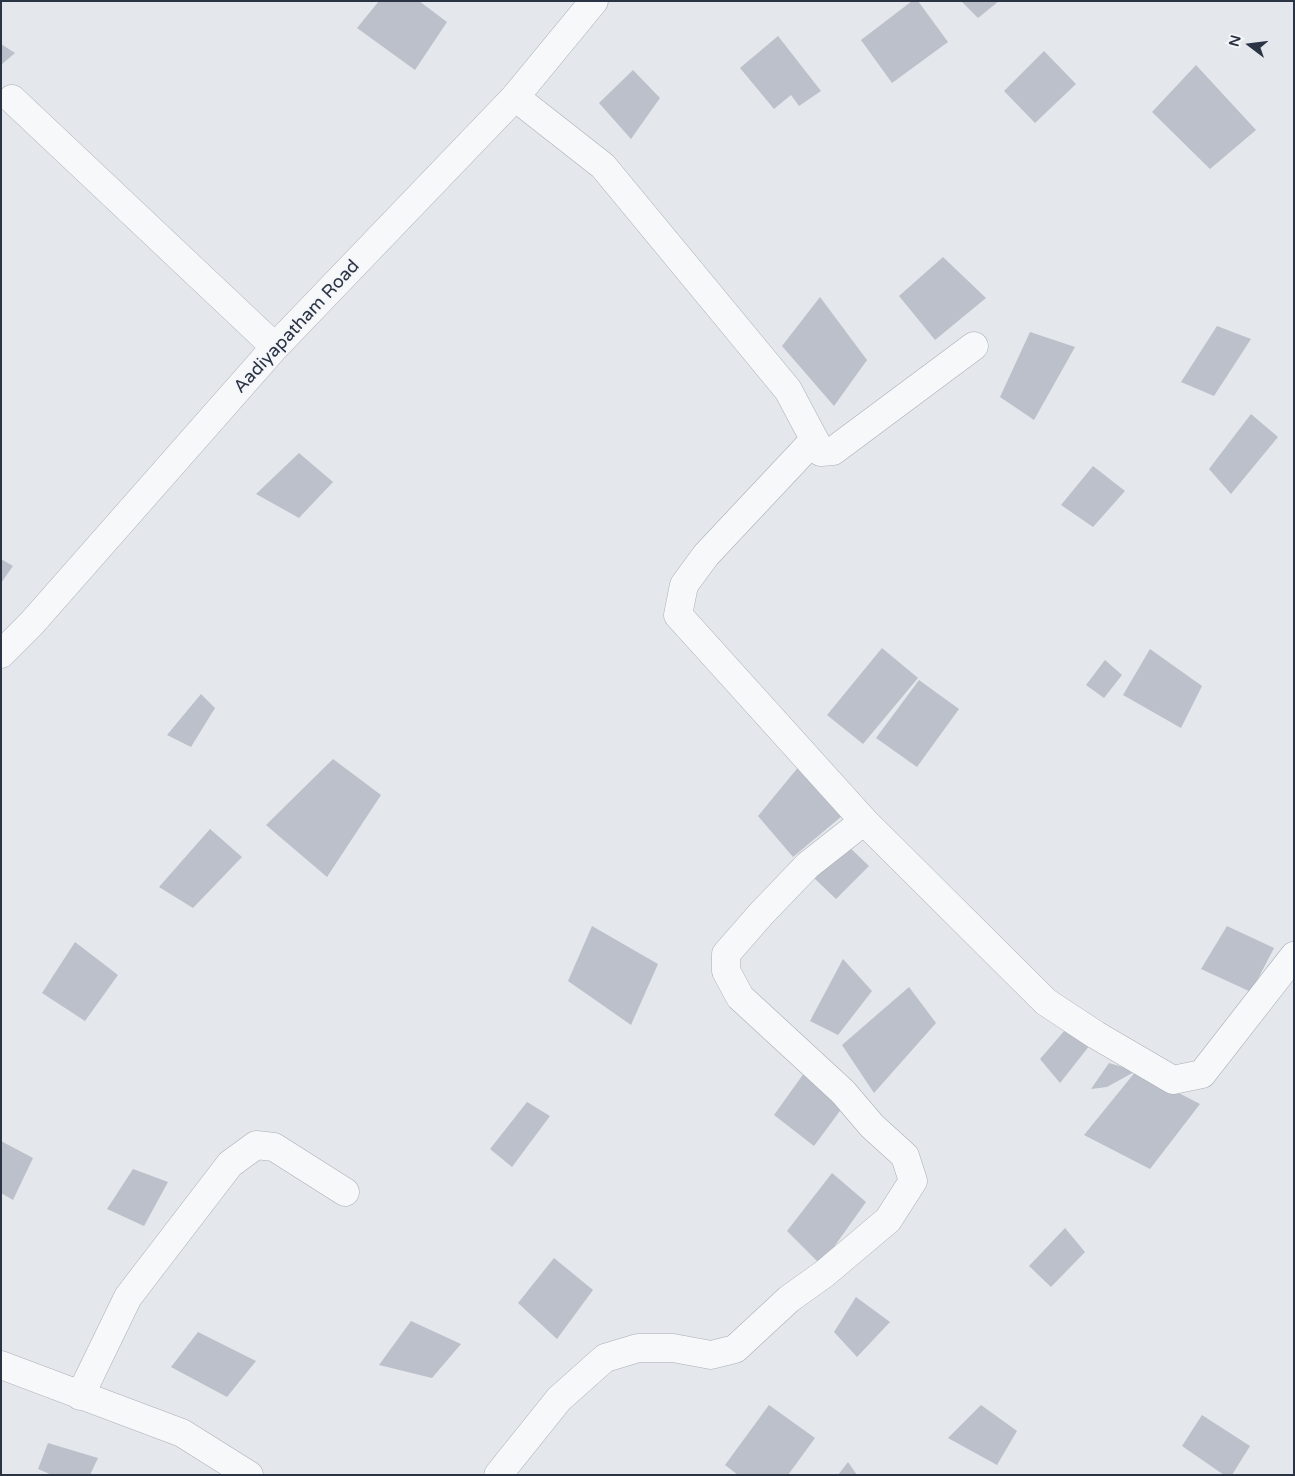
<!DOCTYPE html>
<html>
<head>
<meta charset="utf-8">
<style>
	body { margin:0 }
	#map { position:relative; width:1295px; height:1476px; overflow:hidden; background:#e4e7ec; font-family:"Varela Round",sans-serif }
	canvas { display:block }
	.frame { position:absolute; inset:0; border:2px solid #2b3445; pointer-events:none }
	.north { position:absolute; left:1225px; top:20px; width:50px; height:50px; -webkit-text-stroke:4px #f4f6f9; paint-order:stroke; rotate:285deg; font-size:14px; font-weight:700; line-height:20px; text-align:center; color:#2b3445 }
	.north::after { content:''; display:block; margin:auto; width:18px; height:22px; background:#2b3445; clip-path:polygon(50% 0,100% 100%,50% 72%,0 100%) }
</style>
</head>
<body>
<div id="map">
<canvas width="1295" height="1476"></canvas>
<div class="frame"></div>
<div class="north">N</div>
</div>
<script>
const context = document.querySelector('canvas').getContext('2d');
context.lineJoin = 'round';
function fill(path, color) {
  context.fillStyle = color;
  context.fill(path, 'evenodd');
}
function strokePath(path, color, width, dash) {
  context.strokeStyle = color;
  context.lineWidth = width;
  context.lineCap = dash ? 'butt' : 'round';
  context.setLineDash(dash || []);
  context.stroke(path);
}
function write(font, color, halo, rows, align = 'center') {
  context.font = font + ' "Varela Round",sans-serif';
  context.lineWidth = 4;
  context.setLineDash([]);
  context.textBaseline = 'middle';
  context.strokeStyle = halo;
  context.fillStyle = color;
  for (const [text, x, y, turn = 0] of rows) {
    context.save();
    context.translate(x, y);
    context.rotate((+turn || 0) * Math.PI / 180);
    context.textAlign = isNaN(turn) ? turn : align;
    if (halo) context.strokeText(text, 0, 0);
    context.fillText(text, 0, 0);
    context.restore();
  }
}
fill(new Path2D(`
	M379 1H419L447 22 415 70 357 28Z
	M912 1H918L948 42 892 83 861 40Z
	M961 1H999L978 18Z
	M778 36 821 91 799 106 791 95 774 109 740 68Z
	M1 44 15 53 1 65Z
	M1044 51 1076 84 1035 123 1004 91Z
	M1196 65 1256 130 1210 169 1152 112Z
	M633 70 660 98 631 139 599 103Z
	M943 257 986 298 935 340 899 296Z
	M820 297 867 360 834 406 782 346Z
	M1217 326 1251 339 1214 396 1181 382Z
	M1030 332 1075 347 1034 420 1000 397Z
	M1251 414 1278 437 1231 494 1209 469Z
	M299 453 333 482 299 518 256 494Z
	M1093 466 1125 491 1093 527 1061 505Z
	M1 559 13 566 1 583Z
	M882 648 918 678 863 744 827 715Z
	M1150 649 1202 686 1181 728 1123 695Z
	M1105 660 1122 675 1104 698 1086 685Z
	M919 680 959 709 917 767 876 738Z
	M201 694 215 708 191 747 167 735Z
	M333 759 381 795 327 877 266 825Z
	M800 765 848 811 793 857 758 816Z
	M210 829 242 857 193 908 159 887Z
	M845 843 869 866 836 899 813 877Z
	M592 926 658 964 631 1025 568 981Z
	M1227 926 1274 948 1251 992 1201 969Z
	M75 942 118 975 85 1021 42 993Z
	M843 959 872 991 838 1035 810 1021Z
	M909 987 936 1023 874 1093 842 1045Z
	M1071 1023 1090 1045 1060 1083 1040 1059Z
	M1109 1063 1136 1071 1107 1087 1091 1089Z
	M807 1069 848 1100 814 1146 774 1115Z
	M1136 1071 1200 1104 1150 1169 1084 1135Z
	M527 1102 550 1116 512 1167 490 1149Z
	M1 1141 33 1158 13 1200 1 1193Z
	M133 1169 168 1182 144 1226 107 1209Z
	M832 1173 866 1202 821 1265 787 1231Z
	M1065 1228 1085 1252 1051 1287 1029 1266Z
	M554 1258 593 1290 557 1339 518 1303Z
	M856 1297 890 1322 857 1357 834 1332Z
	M411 1321 461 1344 432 1378 379 1365Z
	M198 1332 256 1361 227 1397 171 1367Z
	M769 1405 815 1438 788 1475H738L725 1465Z
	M981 1405 1017 1431 997 1465 948 1438Z
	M1202 1415 1250 1446 1232 1475H1224L1182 1446Z
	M48 1443 98 1458 90 1475H52L38 1469Z
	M848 1462 857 1475H838Z`), '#bbc0ca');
const minor = new Path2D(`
	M515 97 603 166 788 390 821 452 833 451 974 346
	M12 99 275 347
	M814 440 706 555 684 585 678 615 864 821 1046 1002 1096 1035 1173 1080 1202 1074 1294 956
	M1 1365 182 1433 249 1475
	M80 1396 128 1297 230 1164 256 1145 274 1147 345 1192
	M498 1475 559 1399 605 1358 638 1348H673L711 1355 735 1349 789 1299 824 1274 888 1220 913 1181 905 1156 872 1126 843 1092 740 997 726 971V954L761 914 808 865 864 821`);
const tertiary = new Path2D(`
	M1 654 32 623 275 347 515 97 594 1`);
strokePath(minor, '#a9aeb7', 29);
strokePath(tertiary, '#a9aeb7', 29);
strokePath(minor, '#f7f8fa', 28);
strokePath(tertiary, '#f7f8fa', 28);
write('18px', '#2b3445', '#f4f6f9', [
	["Aadiyapatham Road",297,327,-47]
]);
</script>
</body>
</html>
